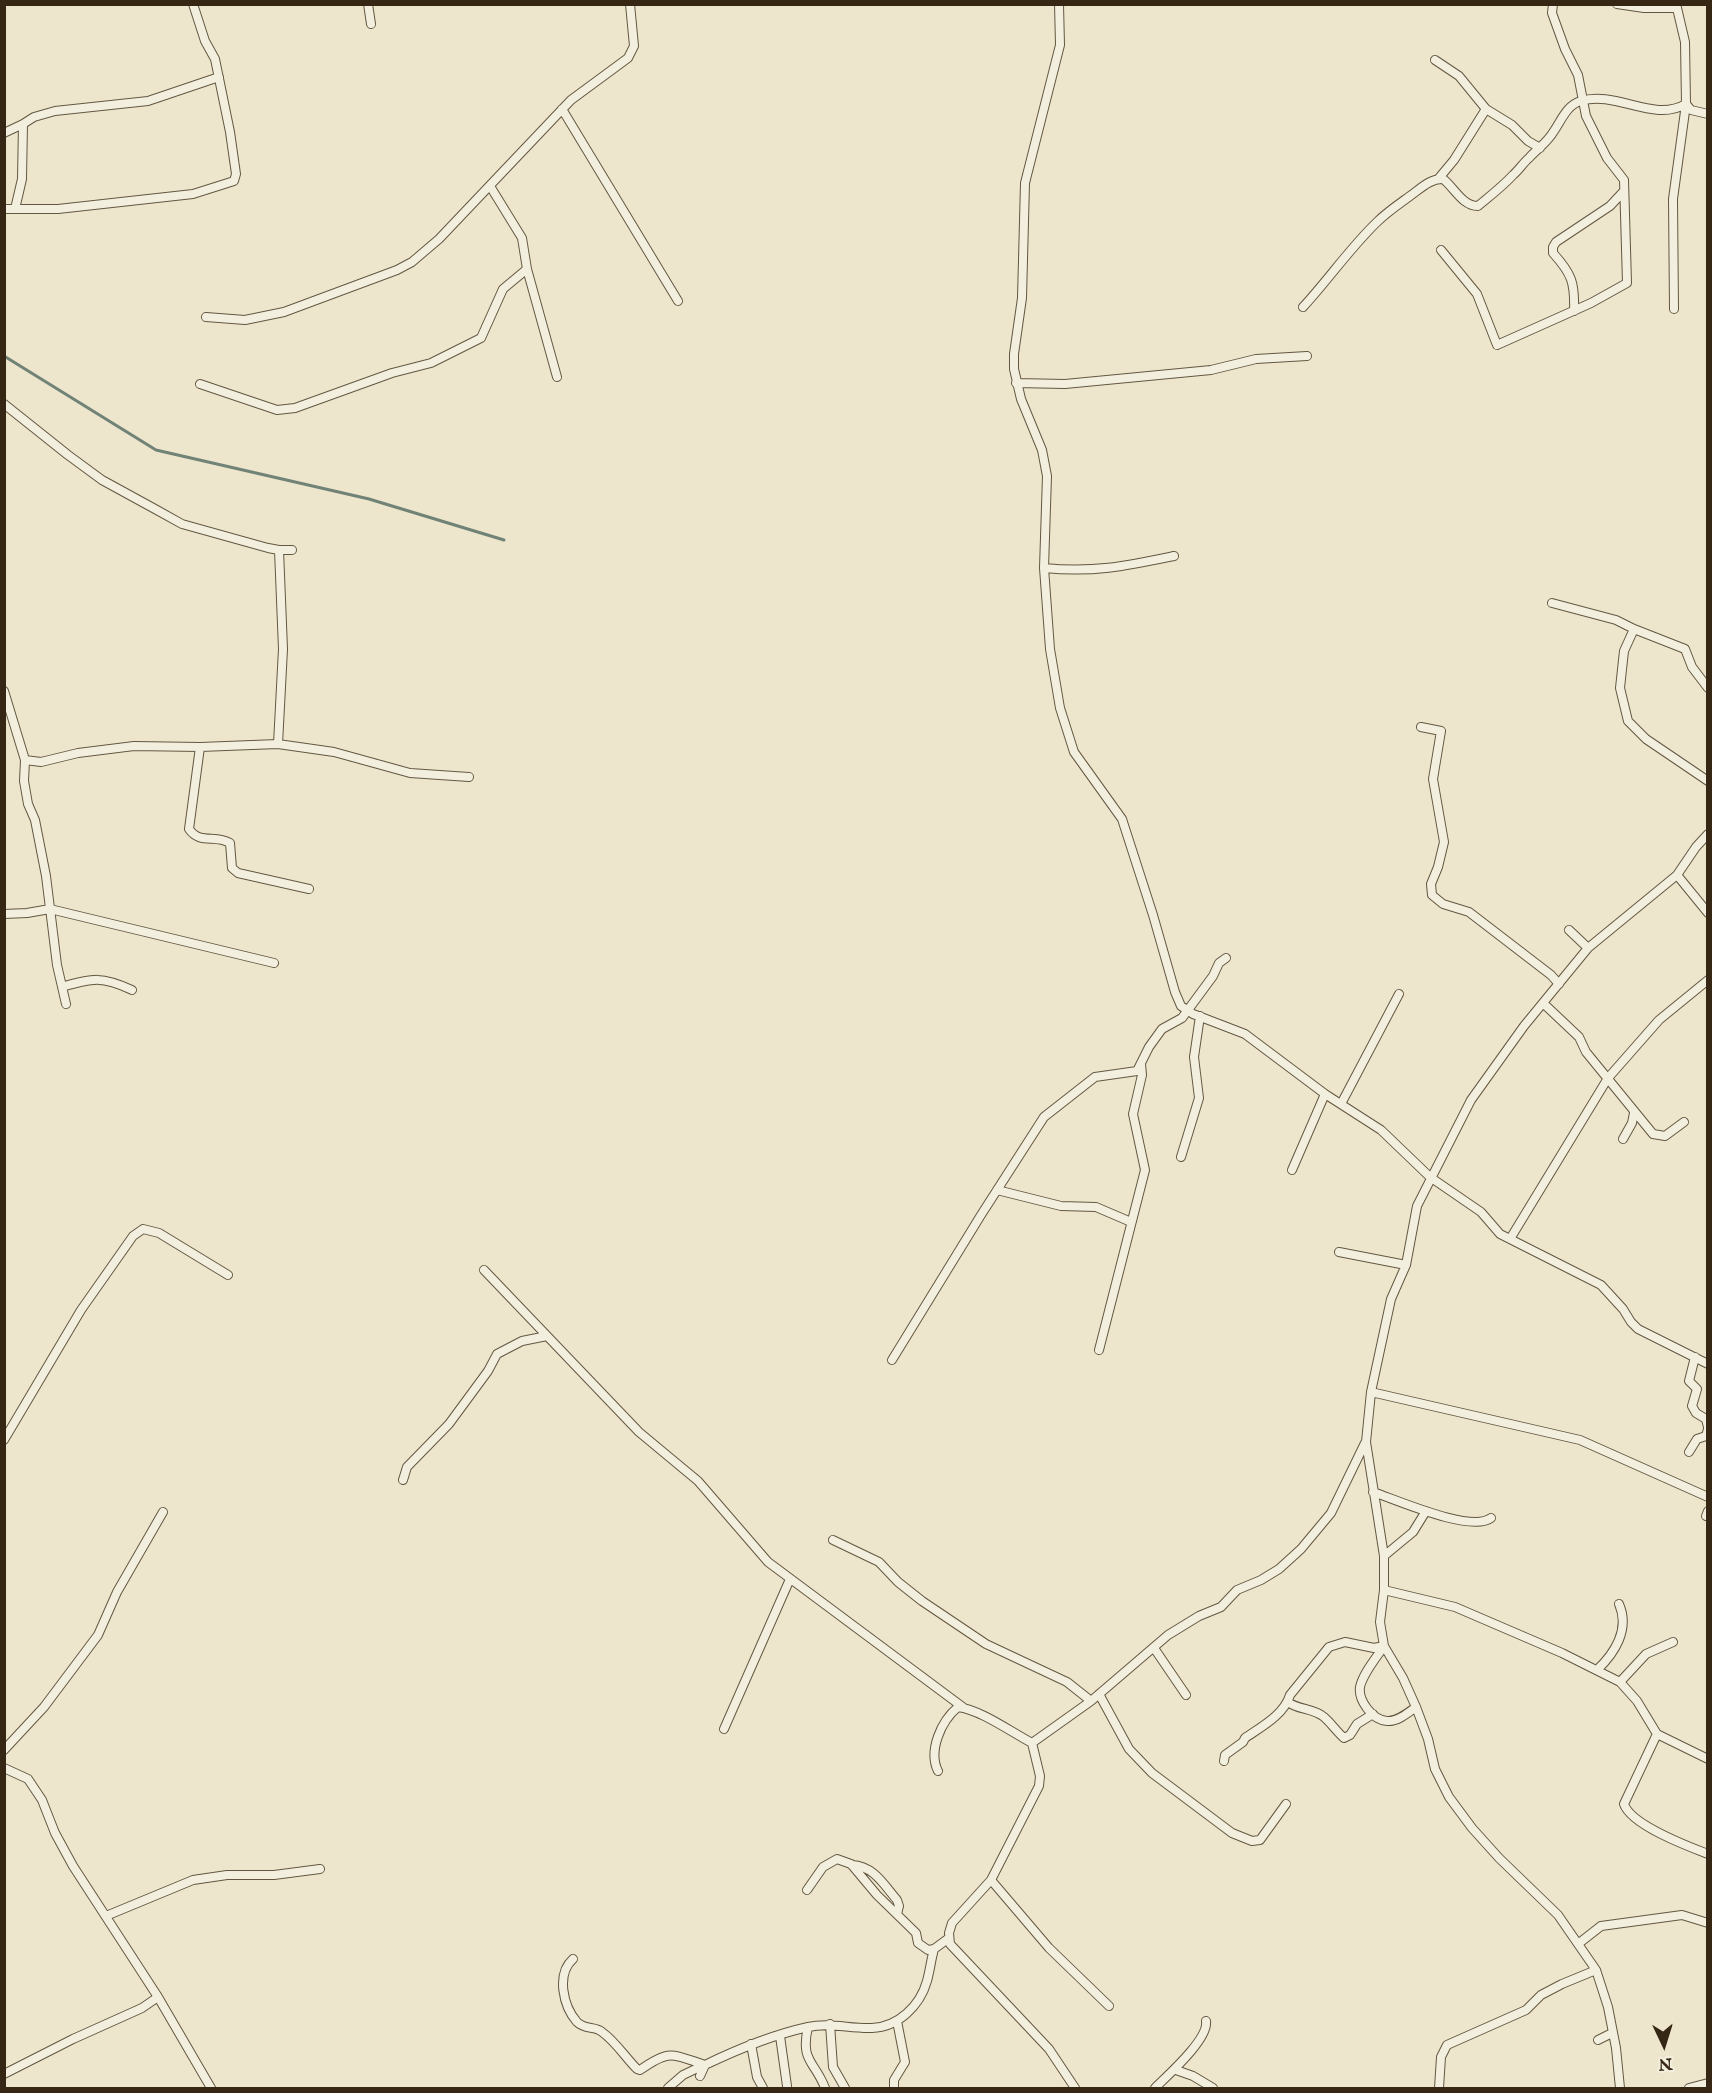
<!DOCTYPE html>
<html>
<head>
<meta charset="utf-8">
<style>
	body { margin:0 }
	#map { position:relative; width:1712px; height:2093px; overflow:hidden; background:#ede6cc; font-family:"IM FELL English",serif }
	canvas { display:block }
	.frame { position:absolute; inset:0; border:6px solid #362714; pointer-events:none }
	.north { position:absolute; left:1634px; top:2015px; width:60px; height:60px; -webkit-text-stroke:4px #f3efde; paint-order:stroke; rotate:176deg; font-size:16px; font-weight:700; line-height:24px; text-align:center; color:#362714 }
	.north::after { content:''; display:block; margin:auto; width:21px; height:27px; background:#362714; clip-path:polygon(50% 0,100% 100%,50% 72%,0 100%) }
</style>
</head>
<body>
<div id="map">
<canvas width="1712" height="2093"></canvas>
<div class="frame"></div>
<div class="north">N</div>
</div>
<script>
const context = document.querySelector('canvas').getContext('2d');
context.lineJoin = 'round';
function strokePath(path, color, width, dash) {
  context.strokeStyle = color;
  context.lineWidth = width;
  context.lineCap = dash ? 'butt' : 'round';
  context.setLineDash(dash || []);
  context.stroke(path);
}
strokePath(new Path2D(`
	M4 356 156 450 369 499 504 540`), '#718276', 3);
const street = new Path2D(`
	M368 4 371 24
	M1059 4 1060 45 1025 183 1022 298 1014 354V369L1021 399 1042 450 1047 476 1044 568 1050 649 1060 708 1074 752 1122 819 1153 915 1175 992 1181 1006 1193 1014 1245 1034 1325 1094 1381 1130 1430 1177 1481 1212 1500 1234 1601 1285 1623 1309 1631 1322 1638 1329 1708 1364
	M1617 4 1644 8H1677L1685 42 1686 104 1673 199 1674 309
	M1435 60 1459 76 1486 109 1512 125 1528 141 1540 148
	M562 109 678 301
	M4 133 23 124
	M1439 178 1454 160 1486 109
	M490 186 522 238 527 269 557 377
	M4 209H58L193 194 234 181 236 174 230 132 215 59 205 41 193 4
	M15 209 22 179 23 124 34 117 55 111 148 101 219 77
	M1441 250 1477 294 1497 345 1591 303 1627 283 1624 180 1607 158 1586 116 1578 75 1565 49 1552 13 1553 4
	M1303 307C1328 280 1350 248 1377 222 1387 212 1399 204 1410 196 1420 189 1431 178 1443 179 1454 187 1462 206 1478 206 1490 196 1503 186 1513 175 1519 170 1523 163 1529 158 1538 148 1547 143 1554 131 1562 119 1567 105 1581 101 1616 90 1653 123 1686 104L1691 110 1708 114
	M1574 311C1575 283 1572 274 1553 253V247L1556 242 1610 206 1624 191
	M206 317 245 320 284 312 397 270 412 262 439 239 571 100 628 58 634 46 630 4
	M1016 383 1065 384 1211 370 1256 359 1307 356
	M200 384 277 410 295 408 392 373 431 363 481 338 503 289 527 269
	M4 404 68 455 102 480 155 509 182 524 268 548 279 550H292
	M1044 568C1094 573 1126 566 1174 556
	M1552 603 1616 620 1634 629 1624 651 1620 688 1628 721 1646 739 1708 781
	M1634 629 1685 649 1692 667 1708 688
	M4 691 25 760 24 781 28 804 35 820 46 876 57 965 66 1004
	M1421 727 1441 731 1433 779 1444 842 1438 867 1431 884 1432 895 1443 904 1469 912 1551 975 1559 984
	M278 744 283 649 279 550
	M200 747 189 829C200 845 215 834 230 843L232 868 238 873 309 889
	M25 760 41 762 78 753 134 746 200 747 278 744 334 752 410 773 469 777
	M1677 875 1708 913
	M4 914 27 913 50 909 274 963
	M1569 930 1588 948
	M62 987C93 978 102 976 132 990
	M1543 1003 1579 1037 1586 1052 1653 1134 1665 1136 1684 1122
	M1341 1104 1399 994
	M1623 1139 1632 1123 1634 1113
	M1181 1157 1199 1098 1194 1057 1200 1016
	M1292 1170 1325 1094
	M997 1190 1061 1206 1096 1207 1131 1222
	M1510 1239 1608 1078 1659 1020 1708 980
	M1339 1252 1406 1265
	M484 1270 639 1432 698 1481 768 1562 964 1708
	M1099 1350 1145 1170 1133 1114 1142 1075 1141 1064
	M1695 1357 1689 1381 1697 1389 1692 1406 1696 1413 1706 1419 1708 1427
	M892 1360 981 1215 1044 1117 1095 1077 1137 1071 1149 1047 1162 1029 1182 1018 1213 976 1219 963 1226 958
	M1371 1392 1580 1440 1708 1497
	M4 1440 81 1310 133 1236 143 1229 159 1233 228 1275
	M1689 1452 1697 1439 1706 1436 1708 1429
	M403 1480 407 1467 449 1424 488 1371 497 1354 522 1341 547 1336
	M1373 1492C1397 1500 1471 1533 1491 1518
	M1706 1516 1708 1511
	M833 1540 879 1562 898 1582 922 1601 986 1644 1067 1682 1091 1701
	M1384 1556 1413 1532 1426 1511
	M1384 1590 1455 1607 1562 1653 1620 1682 1637 1701 1657 1734 1708 1759
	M1384 1646C1377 1657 1363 1673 1360 1687 1358 1700 1372 1720 1387 1721 1397 1722 1408 1713 1416 1707
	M1154 1648 1186 1695
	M1597 1670C1615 1653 1630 1629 1619 1604
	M1620 1682 1646 1654 1673 1642
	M1099 1694 1129 1749 1152 1773 1232 1833 1252 1841 1260 1840 1286 1804
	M1288 1702C1298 1710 1313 1708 1324 1717 1331 1723 1337 1732 1344 1738L1350 1735 1357 1724 1373 1714
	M724 1729 790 1579
	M1657 1734 1624 1804C1631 1825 1687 1846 1708 1854
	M1032 1743 1091 1701 1168 1635 1199 1616 1221 1607 1237 1590 1261 1580 1279 1569 1301 1549 1331 1513 1365 1443
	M4 1750 44 1707 98 1635 117 1592 163 1512
	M1224 1761 1225 1755 1243 1742 1245 1738C1261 1727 1284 1715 1290 1695L1329 1647 1345 1642 1374 1648 1384 1646
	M4 1768 28 1779 42 1800 55 1833 73 1866 158 1997 211 2088
	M938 1771C928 1751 941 1721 958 1707 981 1710 1011 1732 1032 1743L1040 1776 1039 1786 991 1880 952 1923 949 1933 950 1944 1049 2049 1075 2088
	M852 1865C874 1866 884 1885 897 1900L899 1906 897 1914
	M991 1880 1049 1948 1109 2006
	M807 1890 823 1867 837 1859 851 1864 877 1895 916 1933 918 1943 928 1950 934 1949
	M106 1916 193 1880 227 1875H274L320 1869
	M1578 1944 1601 1926 1682 1915 1708 1923
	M573 1959C556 1974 563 2006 577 2022 585 2030 595 2026 602 2032 615 2041 626 2058 637 2069L640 2070C670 2049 671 2054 705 2065
	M830 2024 833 2067 845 2088
	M808 2027C800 2062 815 2061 825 2088
	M780 2036 787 2086
	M1598 2040 1612 2033
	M751 2044 757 2077 763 2088
	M1176 2070 1193 2076 1213 2088
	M4 2074 73 2039 142 2008 158 1997
	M700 2076 705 2065C738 2049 772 2035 808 2027 830 2022 850 2029 872 2028 898 2027 920 2006 927 1981 930 1970 931 1960 934 1949L949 1938
	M668 2088 683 2075 704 2065
	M894 2088V2080L905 2062 897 2021
	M1155 2088C1168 2075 1209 2039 1206 2021
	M1439 2088 1441 2057 1447 2045 1526 2010 1541 1995 1562 1984 1596 1970
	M1620 2088 1616 2048 1608 2007 1596 1970 1558 1915 1499 1858 1472 1828 1449 1797 1435 1769 1428 1739 1416 1707 1403 1678 1384 1646 1380 1622 1384 1590V1556L1366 1442 1371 1392 1391 1299 1406 1265 1417 1206 1471 1100 1524 1026 1588 948 1677 875 1696 847 1708 834
	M1689 2088 1708 2083`);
strokePath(street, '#645742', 10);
strokePath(street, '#f3efde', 8);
</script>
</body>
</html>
